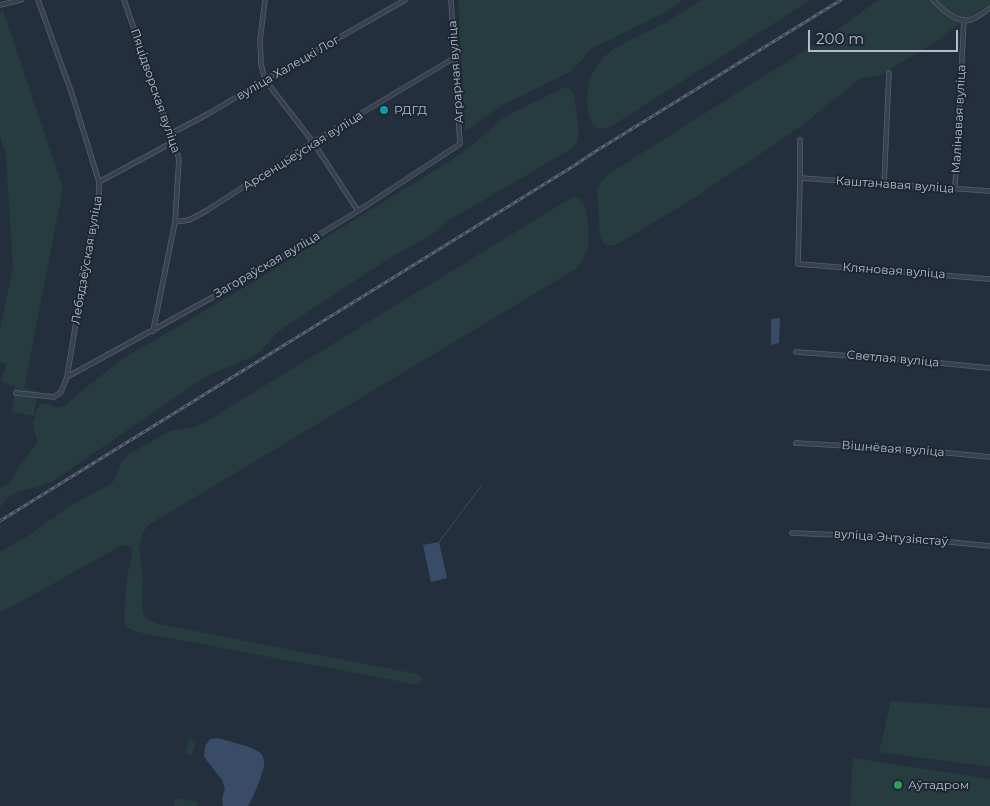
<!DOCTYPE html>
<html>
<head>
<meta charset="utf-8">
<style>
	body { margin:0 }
	#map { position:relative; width:990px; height:806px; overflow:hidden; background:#242f3e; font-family:Montserrat,sans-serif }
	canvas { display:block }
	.scale { position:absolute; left:808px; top:30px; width:150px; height:22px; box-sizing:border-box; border:2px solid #b4bcc9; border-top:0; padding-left:6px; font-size:15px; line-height:18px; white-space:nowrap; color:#b4bcc9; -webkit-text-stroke:4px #1d2633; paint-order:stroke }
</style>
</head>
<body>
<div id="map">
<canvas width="990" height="806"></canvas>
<div class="scale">200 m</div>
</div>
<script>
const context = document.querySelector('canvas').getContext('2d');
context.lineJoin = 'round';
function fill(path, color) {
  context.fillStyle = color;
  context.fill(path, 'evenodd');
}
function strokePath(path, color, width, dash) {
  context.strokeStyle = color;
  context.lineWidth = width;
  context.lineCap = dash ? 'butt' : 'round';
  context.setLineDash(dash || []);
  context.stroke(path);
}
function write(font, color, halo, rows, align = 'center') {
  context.font = font + ' Montserrat,sans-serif';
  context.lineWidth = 4;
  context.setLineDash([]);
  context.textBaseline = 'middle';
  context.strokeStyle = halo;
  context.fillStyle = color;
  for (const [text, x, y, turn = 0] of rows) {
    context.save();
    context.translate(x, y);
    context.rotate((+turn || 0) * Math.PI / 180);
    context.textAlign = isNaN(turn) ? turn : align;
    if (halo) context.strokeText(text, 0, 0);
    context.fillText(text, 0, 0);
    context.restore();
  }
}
fill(new Path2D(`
	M458 0H683L666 12 591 49 572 71 501 106 465 132Z
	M701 0H811L610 127C582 138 585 90 591 76 594 69 599 62 604 57 618 44 638 36 655 28 671 20 686 10 701 0Z
	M878 0H990V4L959 24 937 41 916 54 879 76 862 78 857 81 805 123 746 164 726 176 696 197 620 243 615 245H606L603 243 600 236 597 190 599 185 607 175 837 30Z
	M3 10 63 188 24 389 38 391 34 416 12 412 15 386 1 382 7 363 0 362V328L13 268 6 156 0 136V12Z
	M565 87 570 89 574 94 579 133 577 143 568 151 451 219 430 236 393 256 315 307 279 331 261 351 252 357 221 370 202 379 53 481 38 487 17 492 9 497 0 507V489L9 483 21 463 36 445 37 440 33 427V423L37 409 41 404 48 403 58 408 66 405 75 396 124 358 250 284 450 161 471 146 503 118 512 113Z
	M575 197C580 197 581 199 584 203 590 226 593 251 576 269L150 524 143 532 139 547 140 559 143 573 142 608 144 616 147 619 158 624 417 674 422 677 421 681 420 683 414 684 142 633 132 630 126 626 124 620 127 576 133 553 131 546 125 545 121 546 4 611 0 612V551L28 536 68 507 112 483 117 475 121 462 129 454 168 432 175 430 195 427 202 424 571 198Z
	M891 701 990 708V767L879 752Z
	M189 739 196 741 192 755 185 753Z
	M853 758 990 779V806H850Z
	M175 798 197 802V806H174Z`), '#263c3f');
fill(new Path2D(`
	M780 318 779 343 771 345V319Z
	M439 542 447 578 431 582 423 545Z
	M218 738C228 741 251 746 259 752 263 755 265 761 264 766 262 776 253 798 248 806H223L222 798 225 789 222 780 204 757 205 746 210 739Z`), '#394c67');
strokePath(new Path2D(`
	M439 542 481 486`), '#394c67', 1);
const street = new Path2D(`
	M124 0 179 159 175 222 153 331
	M265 0 260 40 261 64 265 80 313 142 358 211
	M933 0C942 9 956 23 970 20 977 18 984 12 990 8
	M0 5 21 0
	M170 134 208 114 265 80 405 0
	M800 140V178L798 264 990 279
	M800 178 990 191
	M99 182 173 142
	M884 185 889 73
	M955 188 964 20
	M175 222 189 220 206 211 313 142 454 58
	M796 352 920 361 990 368
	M67 377 244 280 358 211 460 144 451 0
	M16 393 54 397 61 392 67 377 84 273 99 195V182L72 94 38 0
	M796 443 918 450 990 457
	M792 533 911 538 990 546`);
strokePath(street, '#565f6c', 5.5);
strokePath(street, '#38414e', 4);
const rail = new Path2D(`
	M0 521 572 167 596 151 841 0`);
strokePath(rail, '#5a6575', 3);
strokePath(rail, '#1d2633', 1, [4]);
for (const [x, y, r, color] of [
	[384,110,5,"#0f9aa8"],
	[898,785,5,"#2e9e5b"]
]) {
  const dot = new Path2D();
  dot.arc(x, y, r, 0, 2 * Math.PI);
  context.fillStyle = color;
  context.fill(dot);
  strokePath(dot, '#1d2633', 2);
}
write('12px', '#b4bcc9', '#1d2633', [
	["вуліца Халецкі Лог",288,68,-30],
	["Аграрная вуліца",456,72,-94],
	["Пяцідворская вуліца",155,91,71],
	["Малінавая вуліца",959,119,-87],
	["Арсенцьеўская вуліца",303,151,-32],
	["Каштанавая вуліца",895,185,4],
	["Лебядзёўская вуліца",87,260,-80],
	["Загораўская вуліца",267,265,-30],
	["Кляновая вуліца",894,271,4],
	["Светлая вуліца",893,359,5],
	["Вішнёвая вуліца",893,449,4],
	["вуліца Энтузіястаў",891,538,4]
]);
write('12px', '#b4bcc9', '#1d2633', [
	["РДГД",394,110],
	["Аўтадром",908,785]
], 'left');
</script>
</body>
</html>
